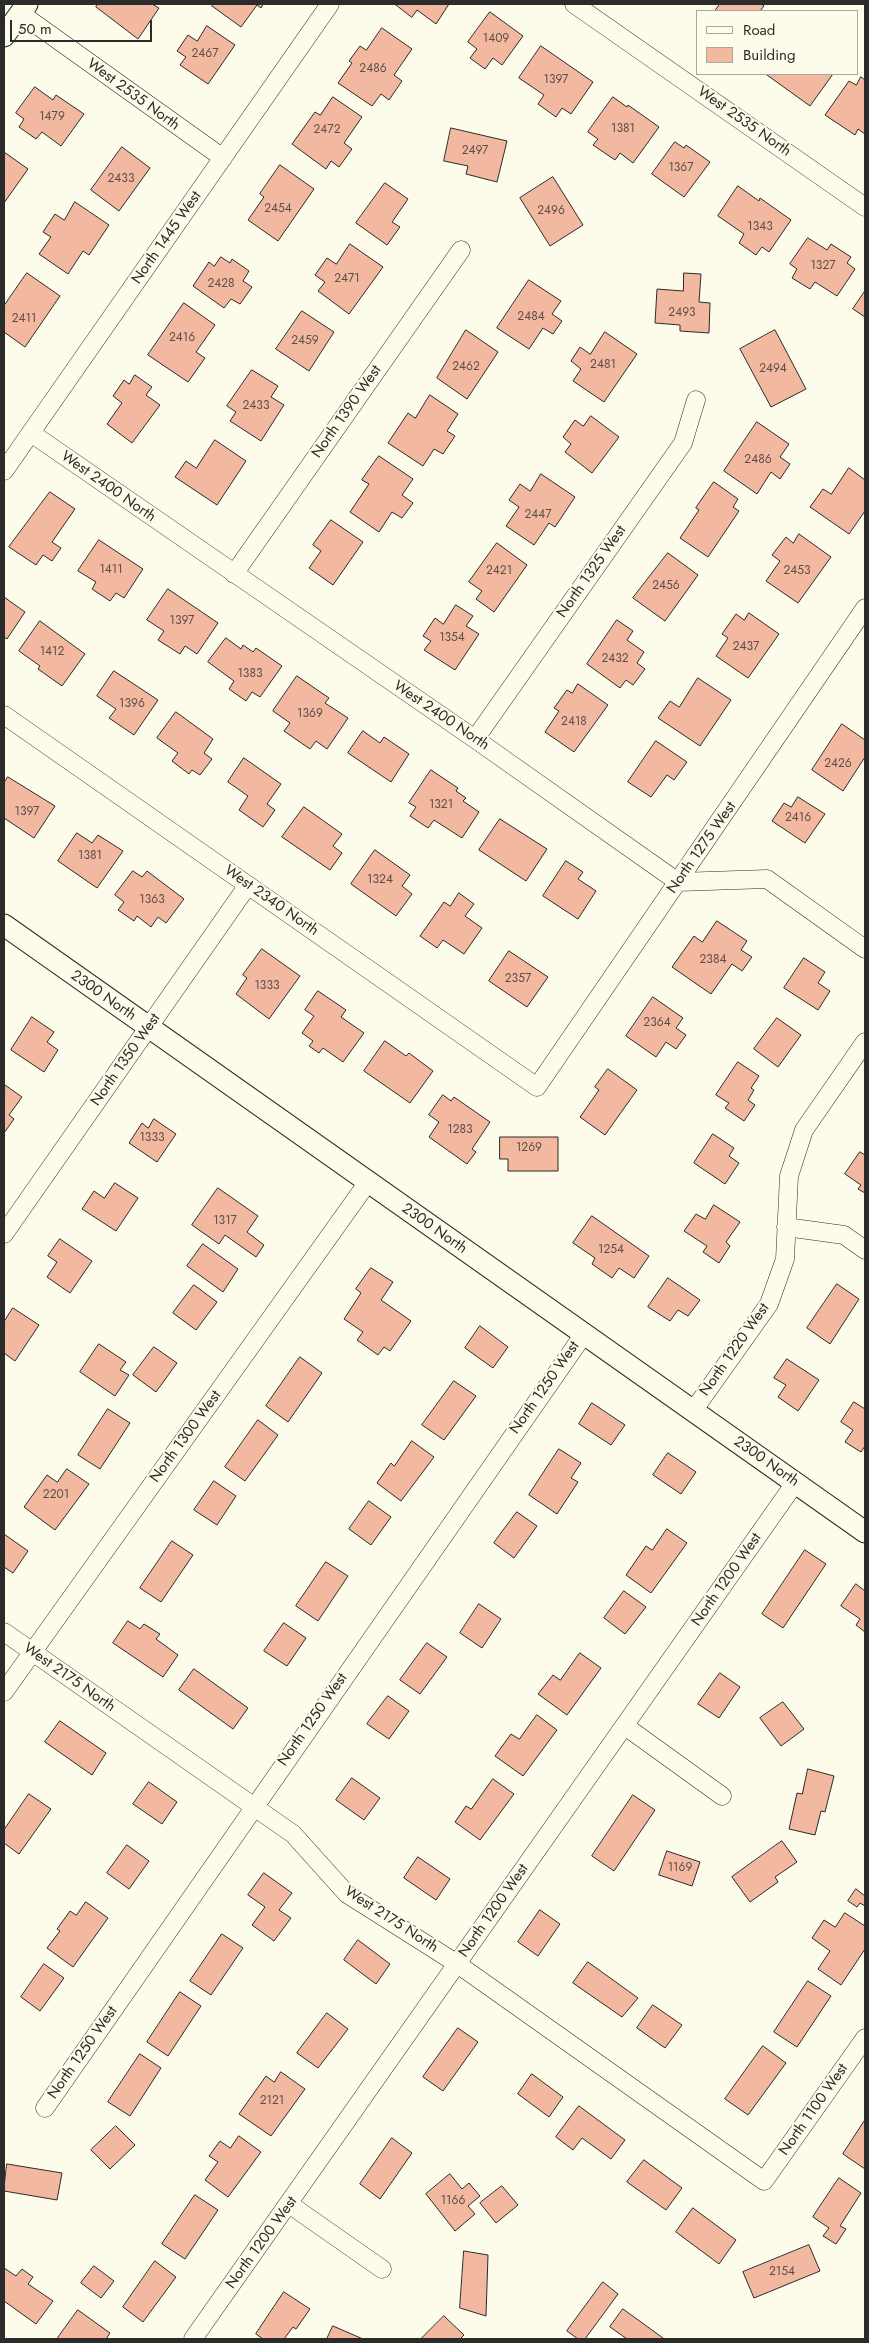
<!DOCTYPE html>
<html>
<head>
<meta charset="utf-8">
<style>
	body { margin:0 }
	#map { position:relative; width:869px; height:2343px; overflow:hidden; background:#fdfbea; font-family:Jost,sans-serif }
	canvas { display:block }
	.frame { position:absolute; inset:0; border:5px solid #2b2b2b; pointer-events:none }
	.legend { position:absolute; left:696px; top:10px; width:162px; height:65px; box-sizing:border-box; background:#fdfbea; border:1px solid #a9a89e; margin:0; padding:6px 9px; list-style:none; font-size:15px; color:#2b2b2b }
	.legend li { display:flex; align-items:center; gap:10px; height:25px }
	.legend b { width:25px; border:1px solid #a9a89e }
	.scale { position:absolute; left:10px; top:20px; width:142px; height:22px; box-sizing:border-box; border:2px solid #2b2b2b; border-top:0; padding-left:6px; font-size:15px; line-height:18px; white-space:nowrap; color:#2b2b2b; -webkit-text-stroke:4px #fdfbea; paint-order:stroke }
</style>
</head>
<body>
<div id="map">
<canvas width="869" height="2343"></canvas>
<div class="frame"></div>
<ul class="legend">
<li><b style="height:6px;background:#fdfbea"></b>Road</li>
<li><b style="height:14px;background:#f2b8a0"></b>Building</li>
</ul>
<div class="scale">50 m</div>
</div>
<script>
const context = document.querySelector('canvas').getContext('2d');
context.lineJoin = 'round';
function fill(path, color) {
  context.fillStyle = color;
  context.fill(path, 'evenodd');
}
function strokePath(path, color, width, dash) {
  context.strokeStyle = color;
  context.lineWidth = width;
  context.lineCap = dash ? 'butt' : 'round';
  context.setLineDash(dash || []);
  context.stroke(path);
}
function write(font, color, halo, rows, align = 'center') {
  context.font = font + ' Jost,sans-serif';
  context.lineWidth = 4;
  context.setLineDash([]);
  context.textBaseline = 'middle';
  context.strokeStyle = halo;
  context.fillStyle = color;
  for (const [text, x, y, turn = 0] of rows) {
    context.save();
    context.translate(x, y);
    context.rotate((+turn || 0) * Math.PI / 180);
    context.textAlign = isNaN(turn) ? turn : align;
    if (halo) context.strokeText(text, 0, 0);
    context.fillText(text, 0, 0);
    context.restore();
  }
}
const building = new Path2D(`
	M98 4H152L159 8 138 39 96 7Z
	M214 4H263L261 8 257 5 241 27 212 6Z
	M395 4H449L436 24 417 10 412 17Z
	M720 4H761L764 6 760 11H715Z
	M490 12 523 36 502 65 493 58 485 69 470 58 477 49 468 42Z
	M207 26 235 45 208 84 180 65 186 57 177 51 188 35 197 41Z
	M382 28 412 49 394 75 402 81 389 100 381 94 372 106 338 83 352 63 349 61 360 46 366 50Z
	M541 46 593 82 571 114 562 108 556 117 538 104 544 95 519 78Z
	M768 74H833L810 106 767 75Z
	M861 77 865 80V134L858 129 855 135 825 115 849 81 856 85Z
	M35 87 53 100 56 95 84 114 61 146 42 132 36 139 19 127 24 119 16 113Z
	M333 97 362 117 344 143 352 149 339 167 331 161 326 169 292 144 315 112 320 115Z
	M613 97 627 107 628 105 659 127 633 163 620 153 615 160 593 145 598 139 588 132Z
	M451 128 507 141 497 182 466 174 468 166 444 161Z
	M675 142 684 148 686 145 710 162 684 197 652 174Z
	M122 147 150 168 119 211 91 190Z
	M4 152 28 169 4 203Z
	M280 165 314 189 278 241 248 220 264 197 260 194Z
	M553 177 583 225 550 246 520 198Z
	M385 183 408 199 392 222 400 227 387 245 356 223Z
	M738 186 759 201 760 198 791 220 769 252 762 247 756 255 739 243 744 234 718 216Z
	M75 202 109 225 89 255 83 251 68 274 39 254 51 237 43 232 55 214 64 220Z
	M808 238 827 250 831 244 851 257 847 263 855 269 837 296 815 282 810 289 792 278 797 269 790 264Z
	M350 244 383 267 349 314 318 291 325 282 315 275 327 258 336 264Z
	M221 257 230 263 232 259 249 271 243 281 252 287 240 304 231 299 224 308 193 286 209 262 214 266Z
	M27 273 60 296 25 347 4 332V306Z
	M684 273 701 274 699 302 710 303 709 333 680 331V325L655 323 657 289 683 291Z
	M529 280 561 301 552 314 562 321 553 334 543 328 529 349 497 328Z
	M865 291V317L853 309Z
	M184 303 215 325 196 352 205 358 188 382 148 355Z
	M302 311 334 332 309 371 276 349Z
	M466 330 498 352 467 399 437 378Z
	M775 330 806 389 771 407 740 349Z
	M605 332 637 354 604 402 573 381 581 369 571 361 580 347 590 354Z
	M252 370 278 386 271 397 284 405 261 441 230 421 236 412 227 406Z
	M135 375 152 387 146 395 160 405 132 443 107 424 122 403 113 396 124 380 129 384Z
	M430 395 458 414 447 431 455 436 443 454 434 449 423 466 388 443 408 413 415 418Z
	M591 416 619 437 592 473 565 452 571 444 563 437 575 420 583 426Z
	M757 422 789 444 780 457 790 464 780 479 771 472 757 494 724 471Z
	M215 440 246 461 217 505 175 477 186 461 196 468Z
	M379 456 413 479 402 495 413 503 402 518 392 512 379 532 350 512 369 484 362 480Z
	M849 468 865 480V511L849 534 810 507 823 489 831 494Z
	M541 474 575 497 555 527 549 523 534 545 506 526 519 507 509 500 520 484 530 491Z
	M714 482 738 499 733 507 739 511 708 557 680 538 699 510 696 508Z
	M50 492 75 509 52 542 61 548 52 561 43 555 36 565 9 547Z
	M331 520 363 542 333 585 309 568 321 551 313 545Z
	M799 534 831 557 798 603 766 581 780 561 772 555 786 537 793 543Z
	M99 540 143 569 124 598 116 593 110 601 92 589 96 582 78 571Z
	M497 543 527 565 494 612 476 599 482 591 469 582Z
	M668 553 698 575 665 621 633 598Z
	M168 589 218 623 197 654 185 646 180 654 158 640 164 631 147 620Z
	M4 597 25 612 7 639 4 637Z
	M456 605 473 616 466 626 479 634 455 670 424 650 431 641 423 636 435 618 443 624Z
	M749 613 779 634 748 678 716 656 728 638 722 634 736 614 744 620Z
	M617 620 633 631 627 640 644 652 637 663 645 669 633 685 626 680 620 688 587 664Z
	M40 621 85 654 62 686 38 669 40 666 19 651Z
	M226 638 241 649 243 645 253 652 256 648 282 666 260 697 252 692 246 701 229 689 234 681 208 662Z
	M114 671 158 700 134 735 109 718 116 709 97 696Z
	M297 676 329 698 325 703 348 718 327 749 316 741 310 749 284 731 290 723 273 711Z
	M698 678 731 700 700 746 658 718 670 701 679 707Z
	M578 684 608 705 574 752 545 732 559 711 554 708 567 690 572 693Z
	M176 712 213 739 204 753 212 759 200 775 192 770 189 774 172 761 178 753 157 738Z
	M842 724 865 740V757L843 791 812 770Z
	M363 731 380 743 384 737 409 754 391 782 348 753Z
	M656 741 687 762 674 780 667 775 651 797 628 782Z
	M244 758 281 784 267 804 275 810 263 827 239 810 248 796 228 782Z
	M431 770 458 788 456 791 466 798 463 801 479 812 462 838 434 820 428 828 410 816 416 807 409 803Z
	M8 777 55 806 34 838 4 818V783Z
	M798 797 825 814 805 843 772 821 784 803 791 807Z
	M304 807 342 834 333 846 342 853 330 870 282 837Z
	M500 819 547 849 526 881 479 850Z
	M77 833 92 843 98 835 123 851 97 888 58 861Z
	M375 850 410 875 402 886 412 894 396 916 351 884Z
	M566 861 583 872 578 879 596 891 578 919 543 896Z
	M133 871 142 877 147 871 184 899 166 923 158 917 151 927 137 916 134 921 118 910 124 902 115 895Z
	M459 893 474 904 465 916 482 928 464 954 443 940 437 948 420 936 444 902 450 906Z
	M717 921 747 941 741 950 752 957 742 971 732 964 711 994 672 967 694 936 702 942Z
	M262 949 300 976 269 1019 236 994 247 978 243 975Z
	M509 951 548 977 527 1007 489 981Z
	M804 958 825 972 818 983 830 991 818 1010 784 988Z
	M318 991 346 1010 341 1017 364 1033 343 1062 323 1048 319 1053 309 1046 313 1041 302 1033 314 1016 305 1010Z
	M653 997 683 1018 676 1028 686 1035 676 1049 666 1042 656 1057 626 1036Z
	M32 1017 54 1032 47 1042 58 1050 44 1072 11 1050Z
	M777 1018 801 1035 778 1067 754 1049Z
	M385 1041 406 1056 409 1053 433 1071 410 1103 364 1071Z
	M738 1062 759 1076 751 1088 754 1090 748 1100 755 1105 744 1121 725 1108 729 1103 716 1095Z
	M608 1069 637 1090 605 1135 580 1117 599 1090 595 1087Z
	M5 1085 22 1097 9 1115 14 1119 4 1133Z
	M443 1095 451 1101 454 1097 490 1122 472 1149 476 1152 467 1164 429 1137 439 1122 429 1115Z
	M154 1119 176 1134 157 1162 129 1143 142 1123 148 1128Z
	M713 1134 734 1148 729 1156 739 1163 725 1184 694 1163Z
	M500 1137H558V1171H508V1159H500Z
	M860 1152 865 1155V1193L858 1189 861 1185 845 1174Z
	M115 1183 138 1198 116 1231 82 1209 94 1191 104 1198Z
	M218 1188 258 1216 247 1232 264 1245 256 1257 225 1235 219 1244 192 1225Z
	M714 1205 740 1222 726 1242 730 1246 719 1263 703 1252 707 1246 684 1231 696 1214 705 1219Z
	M592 1216 649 1256 634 1278 619 1268 612 1278 592 1264 595 1258 573 1243Z
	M60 1239 92 1261 70 1293 47 1277 57 1262 48 1256Z
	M203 1244 238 1269 223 1292 187 1266Z
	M371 1268 393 1282 381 1300 411 1321 390 1351 384 1347 378 1355 357 1340 363 1332 344 1319 361 1293 356 1289Z
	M668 1278 700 1300 688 1316 678 1310 670 1321 648 1307Z
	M837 1284 859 1299 830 1344 807 1328Z
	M194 1285 217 1302 196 1330 173 1313Z
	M13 1308 39 1325 15 1361 4 1353V1322Z
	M480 1326 508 1347 493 1368 465 1348Z
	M99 1344 126 1362 120 1370 129 1375 115 1396 80 1372Z
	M154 1347 177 1363 156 1392 133 1375Z
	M300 1357 322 1373 288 1422 266 1406Z
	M787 1359 819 1380 798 1411 778 1397 786 1385 774 1378Z
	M454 1381 476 1396 444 1440 422 1425Z
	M854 1402 865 1409V1446L861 1452 845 1442 853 1430 841 1422Z
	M592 1403 625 1425 611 1445 579 1424Z
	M108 1409 130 1423 100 1469 78 1455Z
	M258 1420 278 1435 245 1481 225 1467Z
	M412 1441 434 1457 401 1501 377 1483 391 1463 394 1466Z
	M559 1449 581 1463 571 1478 578 1482 557 1514 529 1495Z
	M668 1453 696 1472 681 1494 653 1475Z
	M67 1469 89 1484 55 1530 24 1507 47 1475 57 1482Z
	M214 1481 236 1496 217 1525 194 1510Z
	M369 1501 391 1517 371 1545 349 1529Z
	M517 1512 537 1526 514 1558 494 1543Z
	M667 1529 687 1543 651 1593 626 1575 646 1546 652 1550Z
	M4 1534 28 1551 13 1573 4 1567Z
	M172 1541 193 1555 161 1602 140 1588Z
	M805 1550 826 1564 783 1628 762 1614Z
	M326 1562 348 1576 318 1621 296 1606Z
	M856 1584 865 1591V1632L856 1625 860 1619 841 1606Z
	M624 1591 646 1607 625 1634 604 1618Z
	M479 1604 501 1619 482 1648 460 1633Z
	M128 1621 140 1629 144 1624 160 1634 156 1639 178 1655 163 1677 113 1643Z
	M284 1623 306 1638 287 1666 264 1651Z
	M427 1643 447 1657 420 1694 400 1680Z
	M580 1653 601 1668 567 1715 538 1694 553 1675 560 1680Z
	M194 1669 248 1708 233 1729 179 1690Z
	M720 1673 740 1687 719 1718 698 1704Z
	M388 1696 409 1711 389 1739 367 1724Z
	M783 1702 804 1729 781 1746 760 1718Z
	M537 1715 557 1730 523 1776 495 1756 511 1734 519 1739Z
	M60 1721 106 1753 92 1775 45 1742Z
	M808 1769 834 1776 825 1812 821 1811 815 1835 789 1829 797 1793 802 1794Z
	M352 1778 380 1798 364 1820 336 1800Z
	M493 1779 514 1794 480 1840 455 1822 466 1806 471 1809Z
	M149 1782 177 1802 162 1824 133 1804Z
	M29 1794 51 1809 19 1854 4 1843V1830Z
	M633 1795 655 1810 614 1871 592 1856Z
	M782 1841 797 1862 775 1877 778 1882 750 1902 732 1877Z
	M127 1845 149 1861 129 1889 107 1873Z
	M667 1851 700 1862 692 1886 659 1875Z
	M418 1857 450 1879 436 1900 404 1878Z
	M264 1873 292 1893 279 1910 291 1918 274 1941 252 1925 265 1907 248 1895Z
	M856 1889 865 1896V1906L860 1903 857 1907 848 1901Z
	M86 1902 108 1918 73 1967 47 1948 60 1931 57 1929 70 1911 76 1915Z
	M540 1910 560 1924 538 1956 518 1942Z
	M845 1913 865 1926V1949L841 1985 818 1969 830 1951 812 1938 824 1920 835 1927Z
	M222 1934 243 1948 211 1995 190 1981Z
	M358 1940 390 1964 376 1984 344 1960Z
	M588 1962 638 1998 622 2017 573 1983Z
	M44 1964 64 1978 40 2011 21 1997Z
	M808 1981 831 1996 797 2047 774 2032Z
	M180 1992 201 2006 168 2056 147 2042Z
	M653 2005 682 2025 665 2048 637 2028Z
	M327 2013 348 2029 318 2068 297 2053Z
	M458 2028 478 2042 443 2091 423 2077Z
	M763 2046 786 2063 748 2115 725 2099Z
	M140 2054 161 2068 130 2116 108 2102Z
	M281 2072 305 2089 271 2136 239 2114 266 2076 274 2082Z
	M532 2074 563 2097 549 2117 518 2094Z
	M579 2106 625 2140 611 2159 582 2138 573 2150 556 2137Z
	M865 2120V2169L843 2154Z
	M116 2126 135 2145 110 2169 91 2150Z
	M239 2136 261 2152 228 2197 205 2180 218 2162 209 2156 220 2141 230 2148Z
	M392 2138 412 2153 380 2199 360 2184Z
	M644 2160 682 2188 666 2210 627 2182Z
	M7 2164 62 2173 57 2200 4 2191Z
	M450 2174 462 2189 469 2183 480 2196 468 2206 475 2214 455 2231 426 2194Z
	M839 2178 861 2193 840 2226 846 2229 836 2244 823 2236 829 2228 813 2217Z
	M502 2186 518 2205 496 2223 480 2203Z
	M195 2195 218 2210 185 2259 162 2244Z
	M693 2208 736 2240 719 2264 676 2232Z
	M809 2245 820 2271 754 2298 743 2272Z
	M464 2251 488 2255 486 2316 460 2308Z
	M155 2261 176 2277 143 2322 123 2307Z
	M94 2266 114 2281 101 2298 81 2283Z
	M4 2268 16 2276 22 2269 33 2277 28 2284 53 2301 36 2324 4 2301Z
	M603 2282 618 2294 585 2339H578L567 2331Z
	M284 2292 310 2309 296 2329 293 2327 284 2339H263L256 2334Z
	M623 2309 663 2338 662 2339H627L610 2327Z
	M78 2310 110 2333 106 2339H57Z
	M444 2316 464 2335 460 2339H421Z
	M333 2326 363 2339H327Z`);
fill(building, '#f2b8a0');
strokePath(building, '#2b2b2b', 1);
const minor = new Path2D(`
	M574 4 865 207
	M20 13 223 158
	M31 433 475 739 678 882 767 879 865 949
	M4 471 330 4
	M234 574 461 250
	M4 715 537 1087 865 608
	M475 739 683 443 696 400
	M786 1227 844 1235 865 1250
	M4 1234 248 885
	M693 1411 769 1304 785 1259 789 1176 804 1130 865 1042
	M4 1632 293 1834 347 1894 456 1963 764 2181 865 2038
	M4 1692 368 1182
	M625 1726 722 1796
	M45 2108 584 1334
	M289 2204 382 2269
	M193 2339 795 1483`);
const tertiary = new Path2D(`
	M4 36 27 4
	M4 925 865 1532`);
strokePath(minor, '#2b2b2b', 19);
strokePath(tertiary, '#2b2b2b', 23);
strokePath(minor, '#fdfbea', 18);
strokePath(tertiary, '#fdfbea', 21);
write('12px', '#5d4e48', null, [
	["1409",496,39],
	["2467",205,54],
	["2486",373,69],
	["1397",556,80],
	["1479",52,117],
	["1381",623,129],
	["2472",327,130],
	["2497",475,151],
	["1367",681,168],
	["2433",121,179],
	["2454",278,209],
	["2496",551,211],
	["1343",760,227],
	["1327",823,266],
	["2471",347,279],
	["2428",221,284],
	["2493",682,313],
	["2484",531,317],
	["2411",24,319],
	["2416",182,338],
	["2459",305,341],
	["2481",603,365],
	["2462",466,367],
	["2494",773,369],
	["2433",256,406],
	["2486",758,460],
	["2447",538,515],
	["1411",111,570],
	["2421",499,571],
	["2453",797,571],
	["2456",666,586],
	["1397",182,621],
	["1354",452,638],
	["2437",746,647],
	["1412",52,652],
	["2432",615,659],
	["1383",250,674],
	["1396",132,704],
	["1369",310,714],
	["2418",574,722],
	["2426",838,764],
	["1321",441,805],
	["1397",27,812],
	["2416",798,818],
	["1381",90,856],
	["1324",380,880],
	["1363",152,900],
	["2384",713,960],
	["2357",518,979],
	["1333",267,986],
	["2364",657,1023],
	["1283",460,1130],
	["1333",152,1138],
	["1269",529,1148],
	["1317",225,1221],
	["1254",611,1250],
	["2201",56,1495],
	["1169",680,1868],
	["2121",272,2101],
	["1166",453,2201],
	["2154",782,2272]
]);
write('15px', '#2b2b2b', '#fdfbea', [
	["West 2535 North",133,95,36],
	["West 2535 North",744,122,35],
	["North 1445 West",167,238,-55],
	["North 1390 West",347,412,-55],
	["West 2400 North",108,487,35],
	["North 1325 West",592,572,-55],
	["West 2400 North",441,716,34],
	["North 1275 West",702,848,-55],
	["West 2340 North",271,901,35],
	["2300 North",103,996,35],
	["North 1350 West",126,1060,-55],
	["2300 North",434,1229,35],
	["North 1220 West",735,1350,-55],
	["North 1250 West",545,1388,-55],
	["North 1300 West",186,1437,-54],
	["2300 North",766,1462,35],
	["North 1200 West",727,1580,-55],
	["West 2175 North",69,1678,35],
	["North 1250 West",313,1720,-55],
	["North 1200 West",494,1911,-55],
	["West 2175 North",391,1920,33],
	["North 1250 West",83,2053,-55],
	["North 1100 West",814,2110,-55],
	["North 1200 West",262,2243,-54]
]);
</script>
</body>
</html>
